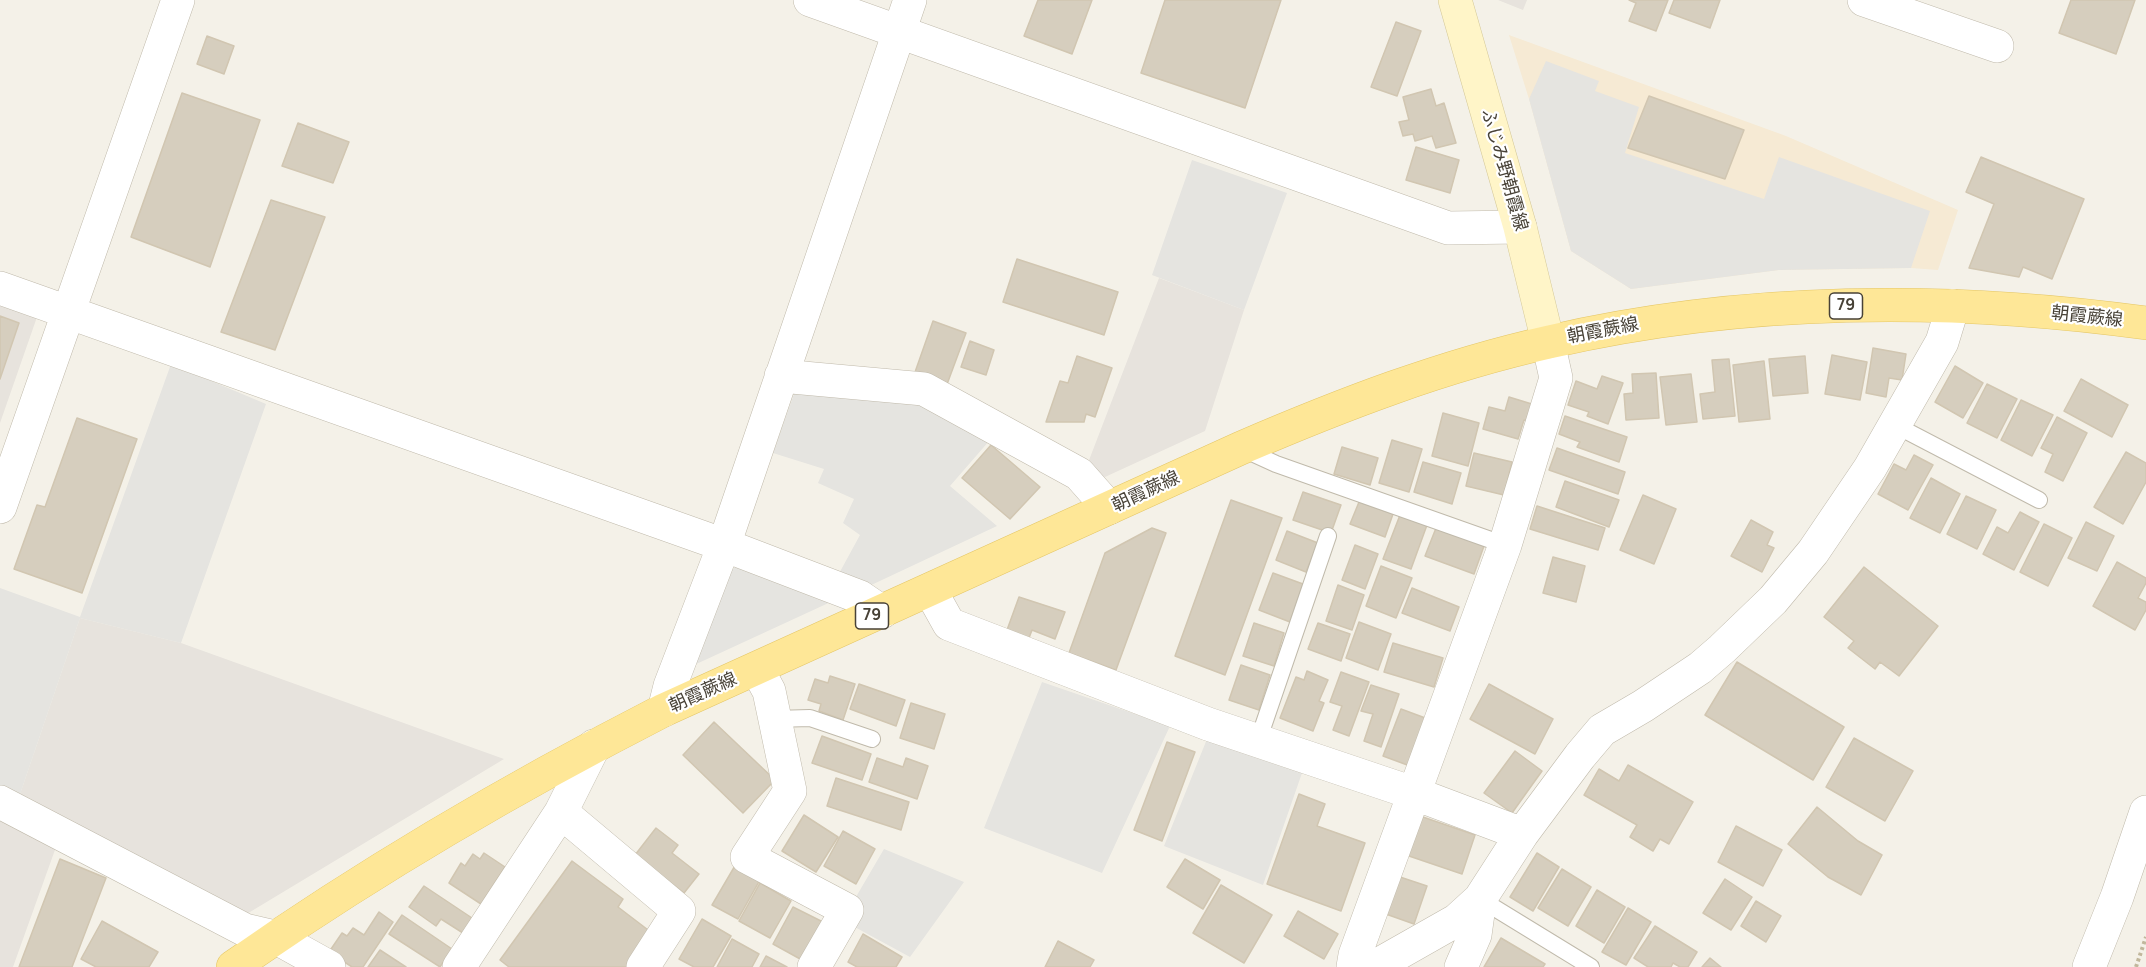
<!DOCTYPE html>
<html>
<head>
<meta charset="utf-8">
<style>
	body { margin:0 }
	canvas { display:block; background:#f4f1e8 }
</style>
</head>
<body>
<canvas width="2146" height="967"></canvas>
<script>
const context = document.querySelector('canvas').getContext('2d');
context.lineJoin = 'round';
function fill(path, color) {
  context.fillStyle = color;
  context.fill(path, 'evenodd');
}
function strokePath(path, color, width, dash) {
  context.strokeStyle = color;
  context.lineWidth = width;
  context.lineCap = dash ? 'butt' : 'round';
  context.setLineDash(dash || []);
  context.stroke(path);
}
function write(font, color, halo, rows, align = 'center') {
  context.font = font + ' Manrope,"Noto Sans JP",sans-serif';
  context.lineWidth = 4.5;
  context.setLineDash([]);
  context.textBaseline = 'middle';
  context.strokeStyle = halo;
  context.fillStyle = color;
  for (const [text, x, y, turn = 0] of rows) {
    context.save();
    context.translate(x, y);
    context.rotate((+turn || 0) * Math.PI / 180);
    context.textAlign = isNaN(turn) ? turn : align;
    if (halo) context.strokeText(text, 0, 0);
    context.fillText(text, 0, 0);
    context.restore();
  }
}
fill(new Path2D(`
	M1509 35 1786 136 1958 210 1938 270 1911 268 1779 270 1631 289 1571 251 1529 99Z`), '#f6ead4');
fill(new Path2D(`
	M1498 0H1527L1523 10Z
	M1159 278 1244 310 1205 431 1105 477 1086 468Z
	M0 303 37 317 0 423Z
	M80 618 181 643 504 759 245 915 18 800Z
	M0 818 56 847 13 967H0Z`), '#e7e3dd');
fill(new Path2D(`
	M1546 61 1599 81 1595 91 1639 107 1625 153 1764 199 1779 157 1930 211 1911 268 1779 270 1631 289 1571 251 1529 99Z
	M1192 160 1287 193 1244 310 1152 275Z
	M171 364 266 404 181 643 80 618 18 800 0 791V588L80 617Z
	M795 391 925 399 990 440 950 486 997 526 867 587 836 579 860 535 843 523 854 499 818 483 824 469 773 453Z
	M742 565 835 600 692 666 727 571Z
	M1042 682 1170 726 1102 873 984 828Z
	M1207 739 1302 773 1263 885 1164 846Z
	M884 849 964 882 910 957 851 925 853 902Z`), '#e5e4e0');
const building = new Path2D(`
	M1038 0H1092L1072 54 1024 36Z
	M1165 0H1281L1245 108 1141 73Z
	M1629 0H1668L1656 31 1629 21 1636 3Z
	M1674 0H1720L1710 28 1669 13Z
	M2071 0H2135L2116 54 2059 33Z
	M1396 22 1421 31 1397 96 1371 87Z
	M207 36 234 46 224 74 197 64Z
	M1431 89 1436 106 1444 103 1456 143 1436 148 1432 136 1415 141 1413 134 1403 136 1399 122 1409 120 1403 97Z
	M182 93 260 120 210 267 131 237Z
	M1649 96 1744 130 1725 179 1628 148Z
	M298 123 349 142 333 183 282 166Z
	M1416 147 1459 160 1450 193 1406 180Z
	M1981 157 2084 199 2052 279 2023 267 2019 277 1969 268 1994 204 1966 192Z
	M271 200 325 217 275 350 221 332Z
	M1017 259 1118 292 1104 335 1003 302Z
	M0 316 19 323 0 379Z
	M933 321 966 333 946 387 914 375Z
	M970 341 994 350 986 375 961 367Z
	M1873 348 1906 354 1902 380 1889 378 1886 397 1866 393Z
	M1832 355 1867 362 1860 400 1825 394Z
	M1077 356 1112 368 1095 417 1086 414 1084 422H1046L1060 381 1068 383Z
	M1805 356 1808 393 1773 396 1769 359Z
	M1729 359 1735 416 1703 419 1700 394 1715 392 1712 360Z
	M1764 361 1770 419 1739 422 1733 365Z
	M1955 366 1983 383 1963 418 1935 402Z
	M1656 373 1659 418 1626 420 1624 394 1633 393 1632 374Z
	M1691 374 1697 422 1666 425 1660 377Z
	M1602 376 1623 383 1608 424 1587 416 1589 412 1568 405 1576 381 1597 389Z
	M2081 379 2128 405 2112 437 2064 411Z
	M1987 384 2017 399 1997 438 1967 423Z
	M1509 397 1535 405 1530 422 1524 420 1518 439 1483 429 1489 407 1505 411Z
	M2021 400 2053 415 2032 456 2001 440Z
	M1443 413 1479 423 1468 466 1432 456Z
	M1565 416 1627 437 1619 462 1577 447 1580 442 1559 434Z
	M2057 417 2087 433 2063 481 2045 472 2053 454 2041 448Z
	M77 418 137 439 82 593 14 569 37 505 45 507Z
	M1392 440 1422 449 1409 492 1379 483Z
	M991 445 1040 487 1010 519 962 478Z
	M1342 447 1378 458 1370 485 1334 474Z
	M1557 448 1625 472 1618 494 1549 470Z
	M2126 452 2146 463V482L2123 524 2094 507Z
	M1474 453 1512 462 1504 495 1466 486Z
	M1914 455 1933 465 1908 510 1878 494 1894 464 1906 470Z
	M1423 462 1461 473 1452 504 1414 492Z
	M1931 478 1960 494 1940 533 1910 518Z
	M1565 481 1619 500 1609 527 1556 507Z
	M1303 492 1341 505 1331 533 1293 520Z
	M1643 495 1676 509 1654 564 1620 550Z
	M1966 496 1996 510 1977 549 1947 534Z
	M1231 500 1282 518 1225 675 1175 656Z
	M1359 502 1393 514 1385 537 1350 524Z
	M1537 506 1605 528 1598 550 1530 529Z
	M2020 512 2039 522 2014 570 1983 554 1997 527 2008 533Z
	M1400 515 1427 525 1411 569 1383 559Z
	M1751 520 1773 532 1767 545 1774 548 1762 572 1731 556Z
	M2086 522 2114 536 2097 571 2068 558Z
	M2044 524 2072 538 2048 586 2020 572Z
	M1152 528 1166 533 1116 670 1069 653 1105 553Z
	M1436 528 1484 546 1474 574 1425 556Z
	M1287 531 1318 543 1306 572 1276 560Z
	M1355 545 1378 554 1365 589 1342 580Z
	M1553 557 1585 566 1576 602 1543 593Z
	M2117 562 2146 578V583L2138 598 2146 602V610L2135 630 2093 606Z
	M1381 566 1412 578 1396 618 1366 606Z
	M1864 567 1938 626 1899 676 1880 662 1875 669 1848 648 1854 641 1824 617Z
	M1273 573 1303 584 1290 622 1259 610Z
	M1338 585 1364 595 1352 630 1326 621Z
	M1412 588 1459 607 1450 631 1402 613Z
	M1019 597 1065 612 1055 639 1032 630 1029 638 1007 630Z
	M1359 622 1391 634 1378 670 1346 658Z
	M1254 623 1284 633 1274 666 1243 656Z
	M1318 623 1350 634 1341 661 1308 649Z
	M1393 643 1443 658 1434 687 1384 672Z
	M1737 662 1844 727 1813 780 1705 715Z
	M1241 665 1270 675 1259 710 1229 700Z
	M1307 671 1328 680 1319 701 1324 703 1313 731 1280 718 1296 677 1304 680Z
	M1341 672 1369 682 1349 736 1333 730 1342 706 1330 702Z
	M830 676 855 684 843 720 819 711 821 704 808 700 815 679 828 683Z
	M859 684 905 700 896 726 850 709Z
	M1489 684 1553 719 1535 754 1470 719Z
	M1371 685 1399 694 1381 747 1364 741 1373 714 1361 711Z
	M911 703 945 714 934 749 900 738Z
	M1401 709 1428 719 1410 766 1383 756Z
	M714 722 775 780 743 813 683 755Z
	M822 736 871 754 862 780 812 763Z
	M1854 738 1913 771 1885 821 1826 787Z
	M1167 742 1195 752 1162 841 1134 830Z
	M1515 751 1542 771 1512 813 1484 793Z
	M877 758 903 767 906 758 928 766 917 799 869 782Z
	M1628 765 1693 802 1669 844 1660 839 1653 851 1630 837 1637 825 1584 795 1599 769 1619 781Z
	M836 778 909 802 901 830 827 806Z
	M1299 794 1325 804 1317 826 1365 843 1341 911 1267 884Z
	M1817 807 1858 841 1882 855 1861 895 1828 877 1788 844Z
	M804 815 838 837 816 872 782 851Z
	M1420 816 1475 835 1462 874 1406 855Z
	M1736 826 1782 850 1763 886 1718 862Z
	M656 828 678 845 672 853 699 874 684 893 635 855Z
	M843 831 875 849 856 884 824 866Z
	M484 853 505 867 481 904 449 883 461 863 465 866 473 854 480 859Z
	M1537 853 1559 867 1533 911 1510 897Z
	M60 859 106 878 72 967H19Z
	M1185 859 1220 880 1203 909 1167 887Z
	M572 861 623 899 618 907 656 936 637 967H509L500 960Z
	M736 864 761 878 738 919 712 905Z
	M1562 869 1591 887 1568 926 1538 908Z
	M1397 876 1427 886 1414 924 1383 913Z
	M1725 879 1752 897 1731 930 1703 913Z
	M760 883 791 901 770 938 739 921Z
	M1221 885 1272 915 1244 963 1193 933Z
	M424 886 472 918 463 933 441 919 436 926 409 907Z
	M1597 890 1625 907 1604 943 1576 926Z
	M1756 901 1781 916 1766 942 1741 926Z
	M793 907 823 922 802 960 773 944Z
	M1628 908 1651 922 1626 965 1602 952Z
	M1298 911 1338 934 1324 959 1284 936Z
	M379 912 393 922 363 967H352L329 952 342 933 347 936 353 928 364 935Z
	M402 915 452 949 440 967 389 934Z
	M702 919 731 936 713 967H694L679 959Z
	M102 921 158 952 149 967H96L81 959Z
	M1655 926 1697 952 1688 967H1680L1673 963 1671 967H1648L1634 958Z
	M863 934 902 957 896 967H857L848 962Z
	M1501 938 1545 964 1543 967H1484Z
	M732 939 759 954 752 967H717Z
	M1058 941 1094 960 1090 967H1045Z
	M380 950 406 967H368Z
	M766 956 787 967H760Z
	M1710 958 1721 967H1702Z`);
fill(building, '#d6cebe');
strokePath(building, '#d1c6b1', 1.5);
const service = new Path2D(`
	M1895 425 2039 500
	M1241 448 1276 464 1505 545
	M774 719 810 718 872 739
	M1258 741 1328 536
	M1480 899 1591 967`);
const minor = new Path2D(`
	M810 0 1448 228 1520 227
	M1864 0 1997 46
	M0 288 724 545 860 597 882 612
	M781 376 924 389 1079 474 1109 508
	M0 507 178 0
	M930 590 949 624 1208 724 1413 793 1522 834
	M757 669 769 691 790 791 747 857 847 910 814 967
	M664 710 670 686 724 545 910 0
	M0 802 245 930 275 937 329 967
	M561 812 679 911 643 967
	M459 967 561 812 594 746
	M1353 967 1355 955 1505 545 1556 378 1548 342
	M1374 967 1457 920 1480 899 1522 834 1580 756 1602 730 1643 706 1700 668 1722 649 1773 600 1813 552 1870 468 1942 342 1953 306
	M1461 967 1475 935 1480 899
	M2089 967 2117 897 2146 812`);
const secondary = new Path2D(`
	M1455 0 1520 227 1548 342`);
const primary = new Path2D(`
	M233 967C370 871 516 786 664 710L1241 448C1341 405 1442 366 1549 342 1743 297 1949 296 2146 323`);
strokePath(service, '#c0baab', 18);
strokePath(minor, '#c0baab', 34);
strokePath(secondary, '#d4c898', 34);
strokePath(primary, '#e4c666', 34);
strokePath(new Path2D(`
	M2136 967 2146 937`), '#c1b79c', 4, [3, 3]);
strokePath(service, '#fff', 16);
strokePath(minor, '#fff', 33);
strokePath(secondary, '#fff5c8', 33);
strokePath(primary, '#fee797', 33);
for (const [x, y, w] of [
	[1846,306,33],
	[872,616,33]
]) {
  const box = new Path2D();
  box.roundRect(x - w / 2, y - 13, w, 26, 4.5);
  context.fillStyle = '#fff';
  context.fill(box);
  strokePath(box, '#484237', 1.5);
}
write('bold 16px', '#484237', null, [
	["79",1846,306],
	["79",872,616]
]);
write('18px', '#484237', '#fff', [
	["ふじみ野朝霞線",1504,170,74],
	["朝霞蕨線",2087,317,6],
	["朝霞蕨線",1603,331,-11],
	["朝霞蕨線",1146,492,-25],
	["朝霞蕨線",703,693,-24]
]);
</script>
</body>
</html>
